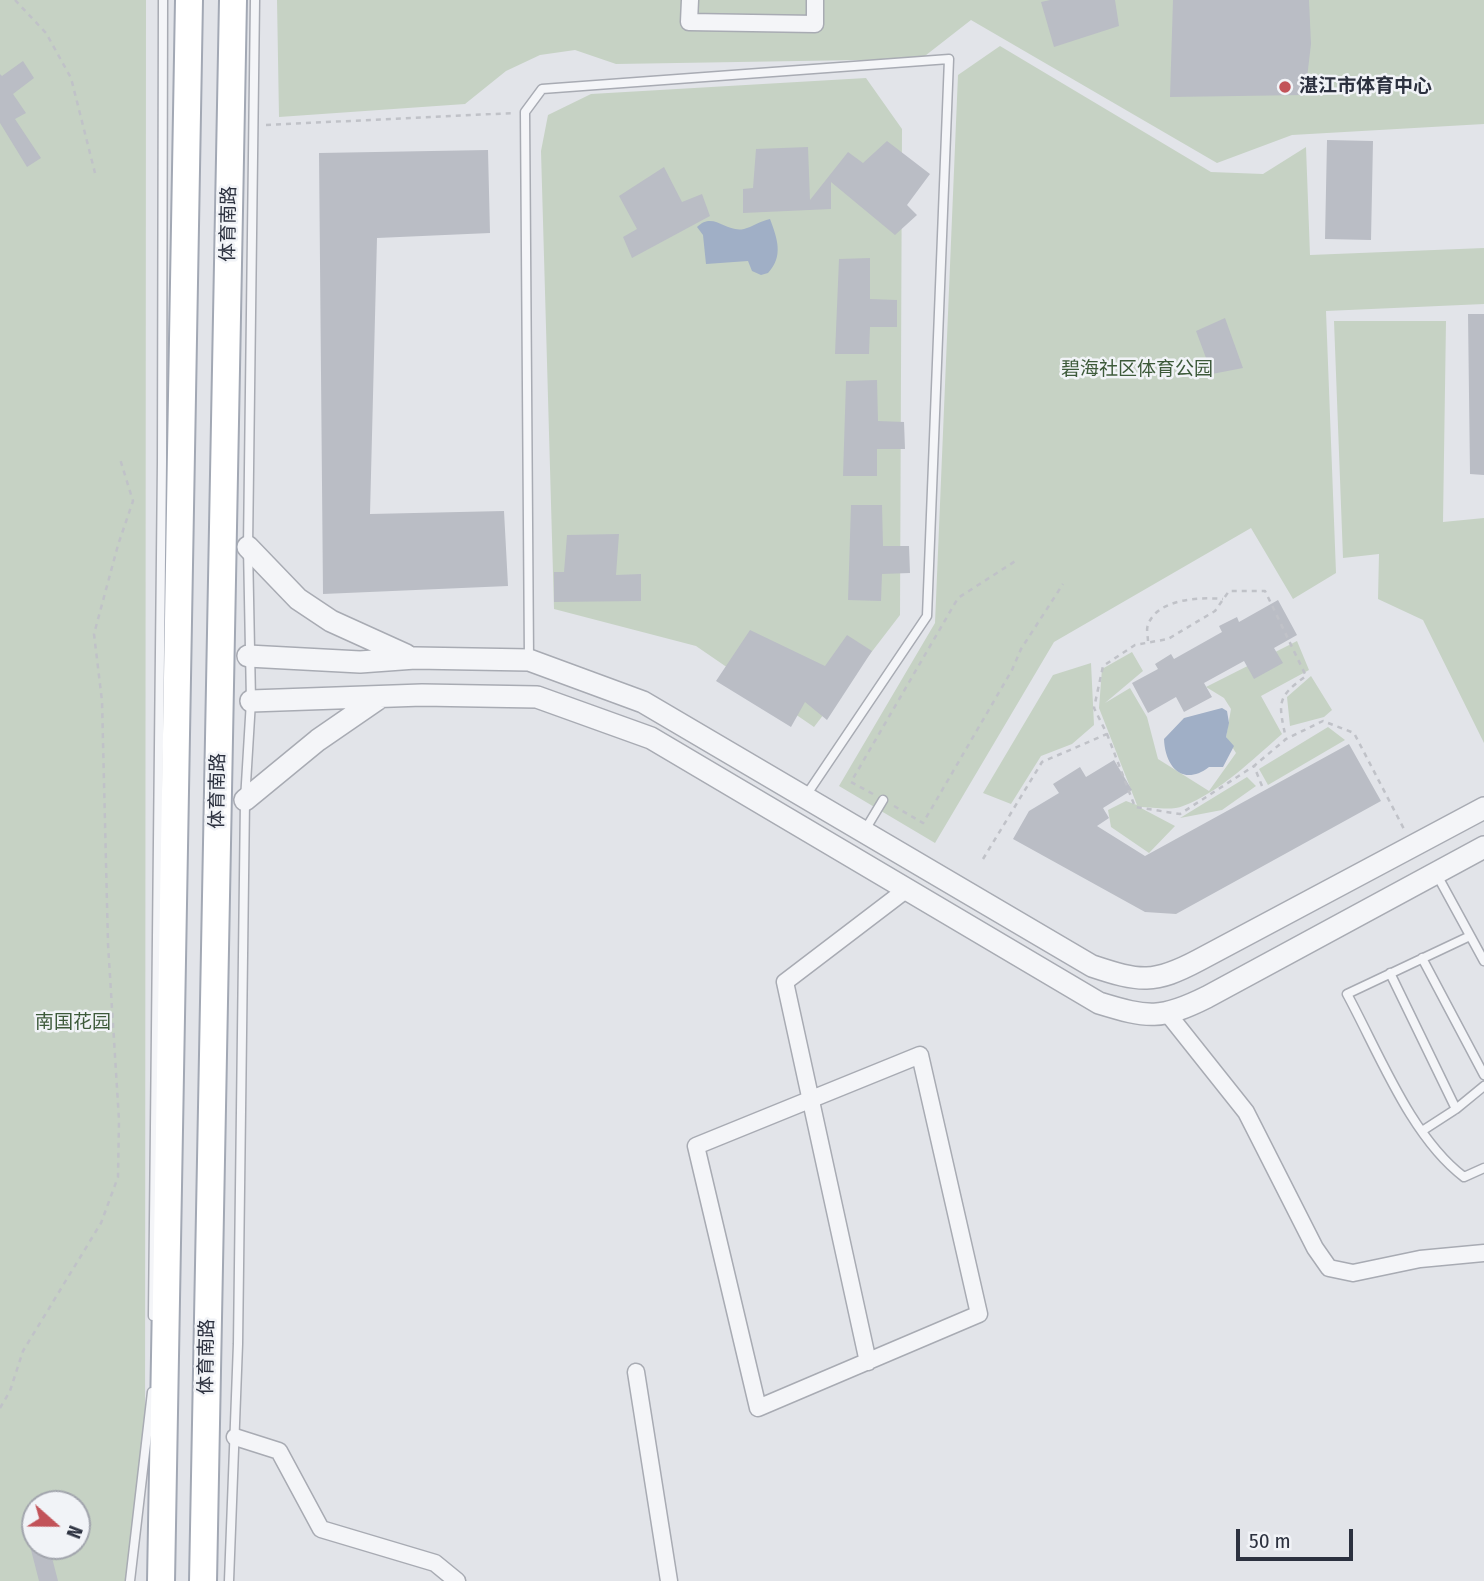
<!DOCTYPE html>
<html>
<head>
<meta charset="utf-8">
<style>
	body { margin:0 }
	#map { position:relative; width:1484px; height:1581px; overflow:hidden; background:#e2e4e9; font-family:"Fira Sans Condensed",sans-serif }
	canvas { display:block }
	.north { position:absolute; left:21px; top:1490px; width:70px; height:70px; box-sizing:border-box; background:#f1f3f7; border:2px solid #a2a5ad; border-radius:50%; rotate:111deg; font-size:19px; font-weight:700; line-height:28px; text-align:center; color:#2c313f }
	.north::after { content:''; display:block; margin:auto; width:24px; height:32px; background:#c25359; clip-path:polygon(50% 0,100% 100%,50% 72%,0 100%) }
	.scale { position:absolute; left:1236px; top:1529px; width:117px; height:32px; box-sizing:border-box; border:4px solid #2c313f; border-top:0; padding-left:9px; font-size:21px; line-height:24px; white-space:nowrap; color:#2c313f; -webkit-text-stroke:5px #f1f3f7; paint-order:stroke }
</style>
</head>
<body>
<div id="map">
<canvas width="1484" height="1581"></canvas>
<div class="north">N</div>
<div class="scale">50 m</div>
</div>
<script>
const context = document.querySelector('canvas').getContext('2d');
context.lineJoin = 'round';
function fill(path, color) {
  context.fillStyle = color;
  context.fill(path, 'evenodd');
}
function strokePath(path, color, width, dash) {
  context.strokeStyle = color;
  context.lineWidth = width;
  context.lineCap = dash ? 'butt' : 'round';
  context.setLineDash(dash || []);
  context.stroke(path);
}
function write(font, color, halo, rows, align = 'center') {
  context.font = font + ' "Fira Sans Condensed","Noto Sans SC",sans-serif';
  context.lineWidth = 5;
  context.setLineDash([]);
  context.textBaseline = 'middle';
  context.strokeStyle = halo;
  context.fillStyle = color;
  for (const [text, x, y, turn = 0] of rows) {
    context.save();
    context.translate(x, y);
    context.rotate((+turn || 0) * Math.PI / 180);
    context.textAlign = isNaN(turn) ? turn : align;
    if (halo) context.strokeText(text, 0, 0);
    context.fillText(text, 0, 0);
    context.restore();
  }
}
fill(new Path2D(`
	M0 0H146L145 1489 131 1581H0ZM35 1504H77V1546H35Z
	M277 0H1484V124L1292 135 1217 163 971 20 921 59 616 64 575 50 540 55 506 71 465 104 279 117Z
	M1000 46 1211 172 1263 174 1306 147 1310 255 1484 248V304L1326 311 1336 573 1293 599 1251 528 1054 642 935 843 839 786 935 623 958 75Z
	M866 78 902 129 900 615 814 727 696 646 554 609 541 151 548 115 591 94Z
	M1334 321H1446L1443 522 1484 518V743L1423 620 1378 599 1379 554 1343 558Z
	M1297 641 1309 670 1261 696 1282 734C1253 759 1220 792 1183 806 1172 811 1152 807 1139 807L1175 826 1149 853 1111 827 1108 810 1126 801 1137 805 1099 708 1102 669 1132 652 1143 671 1105 703 1130 688 1147 717 1158 759 1209 791 1236 753 1226 737 1231 709 1224 698 1206 687Z
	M1091 663 1094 725 1072 744 1041 756 1011 804 983 793 1053 675Z
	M1311 676 1332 710 1324 717 1290 726 1287 697Z
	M1328 727 1345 740 1268 785 1259 769Z
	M1247 777 1256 786 1222 810 1180 818Z`), '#c6d2c4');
fill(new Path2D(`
	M770 219C777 238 784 256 768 273L761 275 752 271 748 261 706 264 703 235 697 227C714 211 725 233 744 229 752 227 760 221 770 219Z
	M1222 708 1227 711 1229 723 1226 737 1234 746 1223 767H1209C1183 787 1165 767 1164 739L1184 718Z`), '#a0afc6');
fill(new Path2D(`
	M1050 0H1115L1119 26 1054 47 1041 2Z
	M1173 0H1309L1311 44 1305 95 1170 97Z
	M23 61 34 78 13 94 26 113 15 119 41 158 27 167 0 123V74L2 76Z
	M1327 140 1373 141 1371 240 1325 239Z
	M887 141 930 174 907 205 917 215 895 235 831 182V209L743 213V189L753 188 756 149 808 147 810 200 848 152 863 163Z
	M488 150 490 233 377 238 370 514 504 511 508 586 323 594 319 153Z
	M664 167 682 202 702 194 710 216 632 258 623 237 637 229 619 196Z
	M870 258V299L897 300V327H870L869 354H835L839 259Z
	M1468 314H1484V475L1470 474Z
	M1225 318 1243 368 1212 374 1196 331Z
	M877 380 878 421 904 422 905 449H877V476H843L846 381Z
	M851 505H882L883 546H909L910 573 882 574 881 601 848 600Z
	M619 534 616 575 641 574V601L554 602V572H564L567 535Z
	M1278 600 1297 635 1274 648 1283 663 1254 679 1244 661 1204 683 1212 697 1184 712 1176 697 1148 713 1132 683 1158 669 1155 664 1171 654 1174 659 1222 632 1219 626 1237 617 1239 622Z
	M750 630 825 666 847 635 872 651 827 720 805 702 791 727 716 681Z
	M1349 744 1381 801 1176 914 1145 912 1013 839 1029 811 1059 793 1053 784 1080 767 1086 777 1114 760 1132 790 1103 808 1109 818 1097 826 1145 856Z
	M30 1546H49L58 1581H39Z`), '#babdc5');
const service = new Path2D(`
	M529 660 525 112 542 89 949 59 927 616 805 797
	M865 830 883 800
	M1437 875 1484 961
	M1470 936 1347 994C1379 1053 1411 1137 1464 1177L1484 1168
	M1422 958 1484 1075
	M1390 973 1456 1109 1422 1131
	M1456 1109 1484 1086
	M153 1316 162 462 163 0
	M130 1581 152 1392
	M229 1581 238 1344 245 800 251 701 248 547 255 0`);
const minor = new Path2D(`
	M690 0 689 22 815 24V0
	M1168 1014 1246 1112 1315 1248 1329 1268 1353 1273 1420 1259 1484 1253
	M920 1055 979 1314 758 1408 696 1146Z
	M868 1362 785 982 907 889
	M636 1372 669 1581
	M235 1437 279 1451 321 1529 435 1563 457 1581`);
const tertiary = new Path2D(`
	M248 547 298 599 331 621 406 655
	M248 656 360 662 415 658 529 660 643 702 1092 966C1140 982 1154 984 1199 960L1484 808
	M251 701 422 695 537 697 651 738 1099 1003C1148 1018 1161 1020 1207 997L1484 847
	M245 800 318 740 379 698`);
const primary = new Path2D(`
	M161 1581 189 0
	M203 1581 233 0`);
strokePath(service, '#a8abb3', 11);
strokePath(minor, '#a8abb3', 19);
strokePath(tertiary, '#a8abb3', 24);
strokePath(primary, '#a2a8b4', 30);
strokePath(new Path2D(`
	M15 0 46 33 71 78 95 173
	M266 125 514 113
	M1148 641C1148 637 1146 629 1148 625 1157 598 1202 597 1223 599
	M1107 734 1135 807 1180 814 1254 766
	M1262 786 1254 766 1286 739 1323 721 1354 733 1405 831
	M873 794 851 782 958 598 1017 560
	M894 806 923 823 1012 670 1021 649 1063 584
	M983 859 1042 762 1107 734 1094 708 1103 666 1135 645 1168 639 1215 611 1229 591H1265L1306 676C1275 698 1279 704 1286 739
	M0 1408 10 1391 23 1351 101 1223 118 1177 119 1120 108 944 102 701 94 634 118 545 133 501 120 459`), '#c0c2c8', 2.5, [5, 5]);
strokePath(service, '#f4f5f8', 8);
strokePath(minor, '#f4f5f8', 16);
strokePath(tertiary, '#f4f5f8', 21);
strokePath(primary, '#fff', 26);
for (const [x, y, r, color] of [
	[1285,87,7,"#c25359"]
]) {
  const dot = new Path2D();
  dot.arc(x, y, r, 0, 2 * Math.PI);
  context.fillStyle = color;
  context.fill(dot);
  strokePath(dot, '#f1f3f7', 2.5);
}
write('bold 19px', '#2c313f', '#f1f3f7', [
	["湛江市体育中心",1299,87]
], 'left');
write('19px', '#2c313f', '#f1f3f7', [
	["体育南路",229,224,-89],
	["体育南路",218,791,-89],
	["体育南路",207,1357,-89]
]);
write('19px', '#3d5a3a', '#f1f3f7', [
	["碧海社区体育公园",1137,370],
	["南国花园",73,1023]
]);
</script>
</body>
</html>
